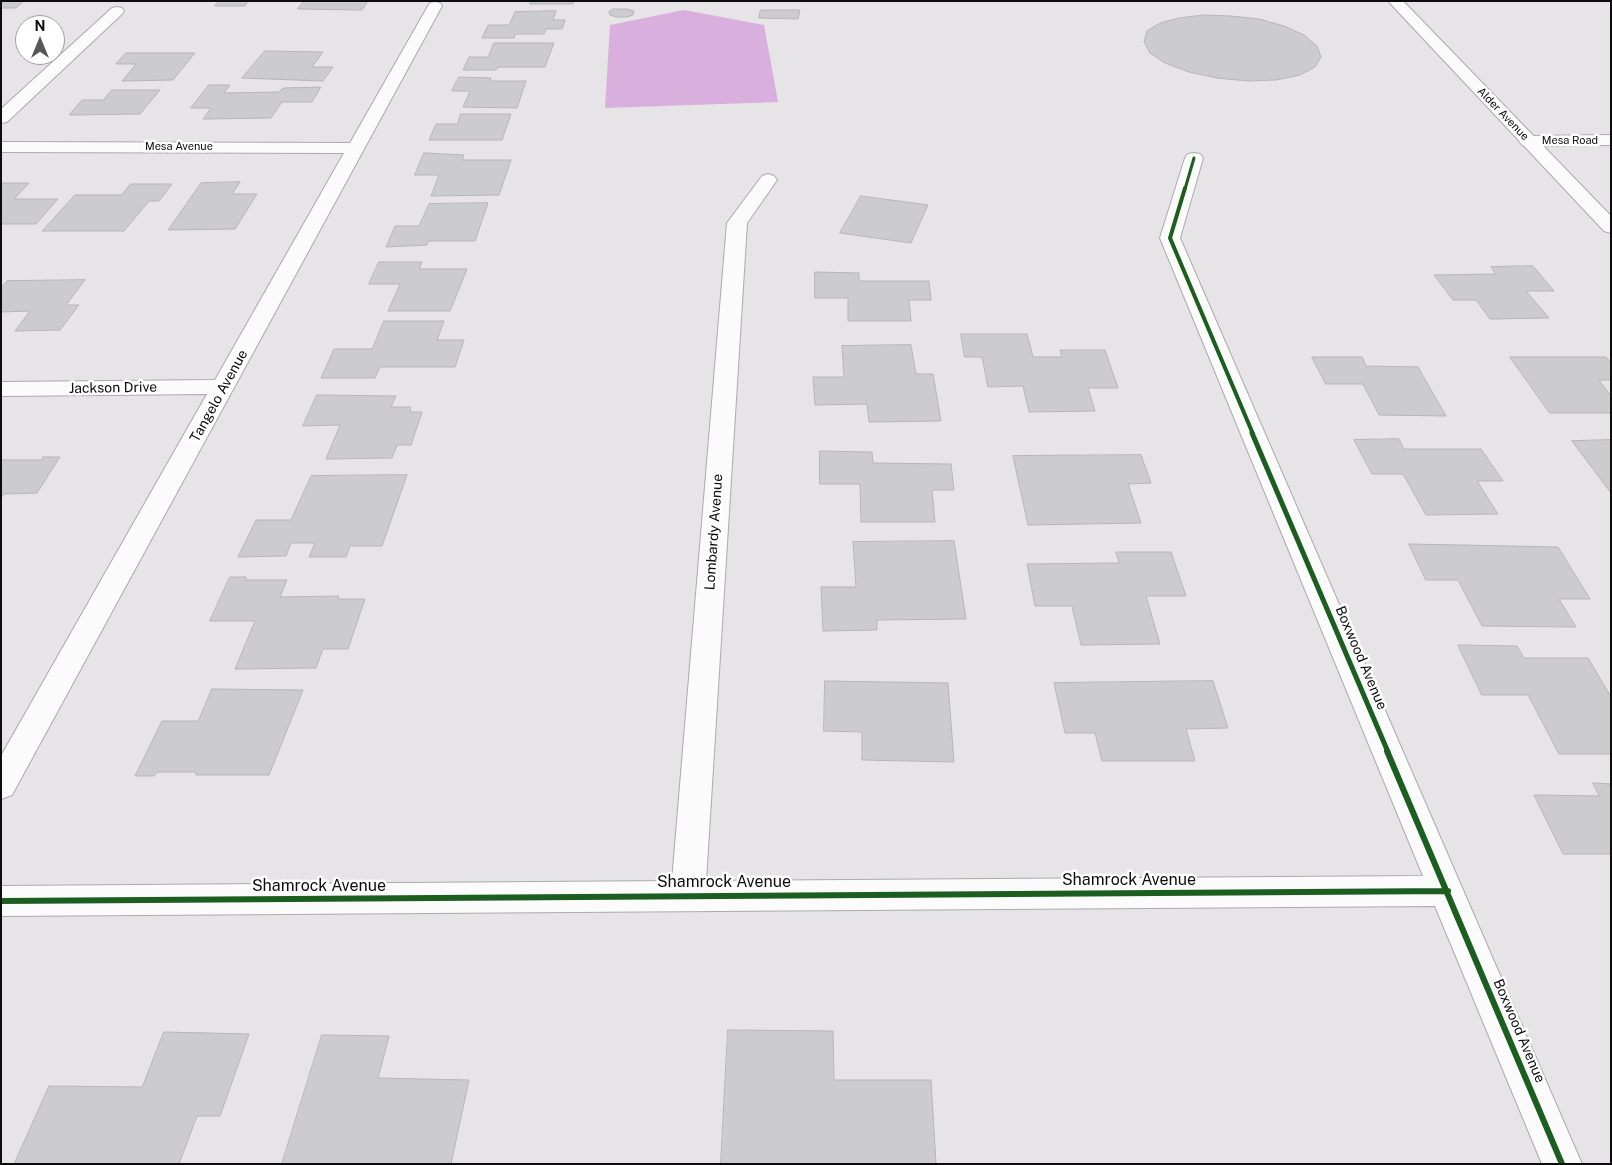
<!DOCTYPE html>
<html>
<head>
<meta charset="utf-8">
<style>
	body { margin:0 }
	#map { position:relative; width:1612px; height:1165px; overflow:hidden; background:#e6e4e6; font-family:"Public Sans",sans-serif }
	canvas { display:block }
	.frame { position:absolute; inset:0; border:2px solid #0d0c0d; pointer-events:none }
	.north { position:absolute; left:15px; top:15px; width:50px; height:50px; box-sizing:border-box; background:#fff; border:1px solid #9e9e9e; border-radius:50%; rotate:0deg; font-size:14px; font-weight:700; line-height:20px; text-align:center; color:#0d0c0d }
	.north::after { content:''; display:block; margin:auto; width:18px; height:22px; background:#595859; clip-path:polygon(50% 0,100% 100%,50% 72%,0 100%) }
</style>
</head>
<body>
<div id="map">
<canvas width="1612" height="1165"></canvas>
<div class="frame"></div>
<div class="north">N</div>
</div>
<script>
const context = document.querySelector('canvas').getContext('2d');
context.lineJoin = 'round';
function fill(path, color) {
  context.fillStyle = color;
  context.fill(path, 'evenodd');
}
function strokePath(path, color, width, dash) {
  context.strokeStyle = color;
  context.lineWidth = width;
  context.lineCap = dash ? 'butt' : 'round';
  context.setLineDash(dash || []);
  context.stroke(path);
}
function write(font, color, halo, rows, align = 'center') {
  context.font = font + ' "Public Sans",sans-serif';
  context.lineWidth = 5;
  context.setLineDash([]);
  context.textBaseline = 'middle';
  context.strokeStyle = halo;
  context.fillStyle = color;
  for (const [text, x, y, turn = 0] of rows) {
    context.save();
    context.translate(x, y);
    context.rotate((+turn || 0) * Math.PI / 180);
    context.textAlign = isNaN(turn) ? turn : align;
    if (halo) context.strokeText(text, 0, 0);
    context.fillText(text, 0, 0);
    context.restore();
  }
}
fill(new Path2D(`
	M684 10 764 25 778 102 605 108 610 25Z`), '#d9afdd');
const building = new Path2D(`
	M1 1H24L16 8H1Z
	M219 1H248L245 6H215Z
	M304 1H368L362 10 298 9Z
	M531 1H574L573 4H530Z
	M613 9H626L634 11 633 15 627 17H616L610 15 609 12Z
	M761 10H800L798 19 759 18Z
	M556 11 553 20H565L562 29H546L544 34H515L514 38H482L488 25H509L515 12Z
	M1204 15 1231 16 1259 19 1284 26 1304 35 1317 46 1321 57 1315 67 1300 75 1276 80 1248 81 1217 78 1189 72 1165 63 1150 53 1144 42 1147 31 1160 23 1179 18Z
	M494 43H554L545 67H498L496 70H463L469 57H488Z
	M265 51 323 52 312 67H333L323 81 242 78Z
	M126 53H195L173 80 122 81 136 64H116Z
	M459 77 491 78 490 81H526L517 108 463 107 470 91H452Z
	M209 85H230L224 93 279 92 283 88 321 87 312 102H282L271 118 203 119 211 108H191Z
	M112 90H160L140 114 69 115 82 100H103Z
	M461 114H511L502 140H429L436 124H457Z
	M424 153 464 155 462 160H511L499 195 431 196 439 175H415Z
	M240 182 232 194H257L235 229 168 230 201 183Z
	M1 183H29L14 199H58L36 224H1Z
	M131 184H172L159 201H149L124 231H42L75 195H121Z
	M861 196 928 205 911 243 840 233Z
	M488 203 475 241H428L427 245 386 247 395 226H419L429 204Z
	M379 262H422L419 269H467L450 311H388L400 284H369Z
	M1533 266 1554 291H1526L1549 318 1490 319 1476 300H1453L1434 275 1496 274 1491 267Z
	M815 272 859 273V281H929L931 300H909L911 321H848V298H815Z
	M85 280 66 305H79L60 330 15 331 30 311 1 312V288L7 281Z
	M384 321H444L437 340H464L455 367H380L375 378H321L334 349H372Z
	M961 334H1027L1033 357H1062L1060 350H1105L1118 388H1088L1095 411 1029 412 1023 386 988 387 982 357H965Z
	M911 345 916 374H933L941 421 869 422 867 404 815 405 813 377H844L842 346Z
	M1312 357H1362L1366 366 1418 367 1446 416 1379 415 1363 384H1326Z
	M1510 357H1606L1611 363V380H1599L1611 396V413H1550Z
	M317 395 396 396 391 407H411L410 412H422L411 445H397L392 458 326 459 340 425 303 426Z
	M1399 439 1404 449H1481L1503 481H1477L1498 514 1426 515 1403 474H1372L1354 440Z
	M1611 440V493L1572 441Z
	M820 451 872 452 873 463 951 464 954 490H932L935 522H861L860 484H820Z
	M1141 455 1151 483 1128 484 1141 523 1028 525 1013 456Z
	M43 457H60L37 493 4 494 1 498V460H42Z
	M407 475 382 546H350L346 557H309L315 543H291L286 556 238 557 256 520H291L311 476Z
	M954 541 966 619 877 620V630L823 631 821 587H856L853 542Z
	M1409 544 1558 547 1590 599H1559L1576 627 1482 626 1458 580H1426Z
	M1116 552H1171L1186 596H1146L1160 644 1081 645 1072 606H1035L1027 564 1119 563Z
	M230 577H246V580H287L280 597 339 596 338 599H365L348 649H323L316 668 235 669 255 621H210Z
	M1458 645 1517 646 1524 658H1588L1611 697V754H1559L1528 695H1482Z
	M825 681 948 683 954 762 862 760V732L824 731Z
	M1213 681 1228 728 1186 729 1195 761H1102L1095 733H1065L1054 683Z
	M212 689 303 690 269 775H196V772H158L154 776H135L162 721H198Z
	M1593 783 1611 784V854H1563L1534 795 1599 796Z
	M728 1030 833 1031 834 1080H931L936 1164H721Z
	M164 1032 249 1034 220 1116H197L179 1164H14L49 1086 142 1087Z
	M322 1035 389 1036 378 1078 469 1080 451 1164H282Z`);
fill(building, '#cccbcd');
strokePath(building, '#b7b5b7', 1);
const minor = new Path2D(`
	M435 2 440 3 442 6 12 795 1 799V756L207 394 1 396V382L215 380 344 153 1 152V142L350 143 428 6 430 3Z
	M117 7 122 8 124 11 122 14 7 122 1 123V109L112 8Z
	M1611 135V145L1528 146 1522 145 1519 141 1522 137 1528 136Z
	M1194 153 1200 154 1203 158 1180 238 1582 1164H1542L1435 906 1 916V886L672 881 727 223 762 176 768 174 774 176 777 180 747 223 706 881 1423 876 1160 238 1185 158 1188 154Z`);
const major = new Path2D(`
	M1388 1H1403L1611 216V233L1604 231Z`);
strokePath(minor, '#acaaac', 2);
strokePath(major, '#acaaac', 2);
fill(minor, '#fbfbfb');
fill(major, '#fbfbfb');
strokePath(new Path2D(`
	M1185 189 1194 158`), '#1b5e20', 3);
strokePath(new Path2D(`
	M1185 188 1170 238 1253 434`), '#1b5e20', 4);
strokePath(new Path2D(`
	M1252 433 1388 752`), '#1b5e20', 5);
strokePath(new Path2D(`
	M1387 751 1562 1164
	M1 901 1448 891`), '#1b5e20', 6);
write('11px', '#0d0c0d', '#fff', [
	["Alder Avenue",1503,114,46],
	["Mesa Road",1570,141],
	["Mesa Avenue",179,147]
]);
write('14px', '#0d0c0d', '#fff', [
	["Jackson Drive",113,388,-1],
	["Tangelo Avenue",219,396,-61],
	["Lombardy Avenue",714,532,-86],
	["Boxwood Avenue",1361,658,67],
	["Boxwood Avenue",1519,1031,67]
]);
write('16px', '#0d0c0d', '#fff', [
	["Shamrock Avenue",1129,880],
	["Shamrock Avenue",724,882],
	["Shamrock Avenue",319,886]
]);
</script>
</body>
</html>
